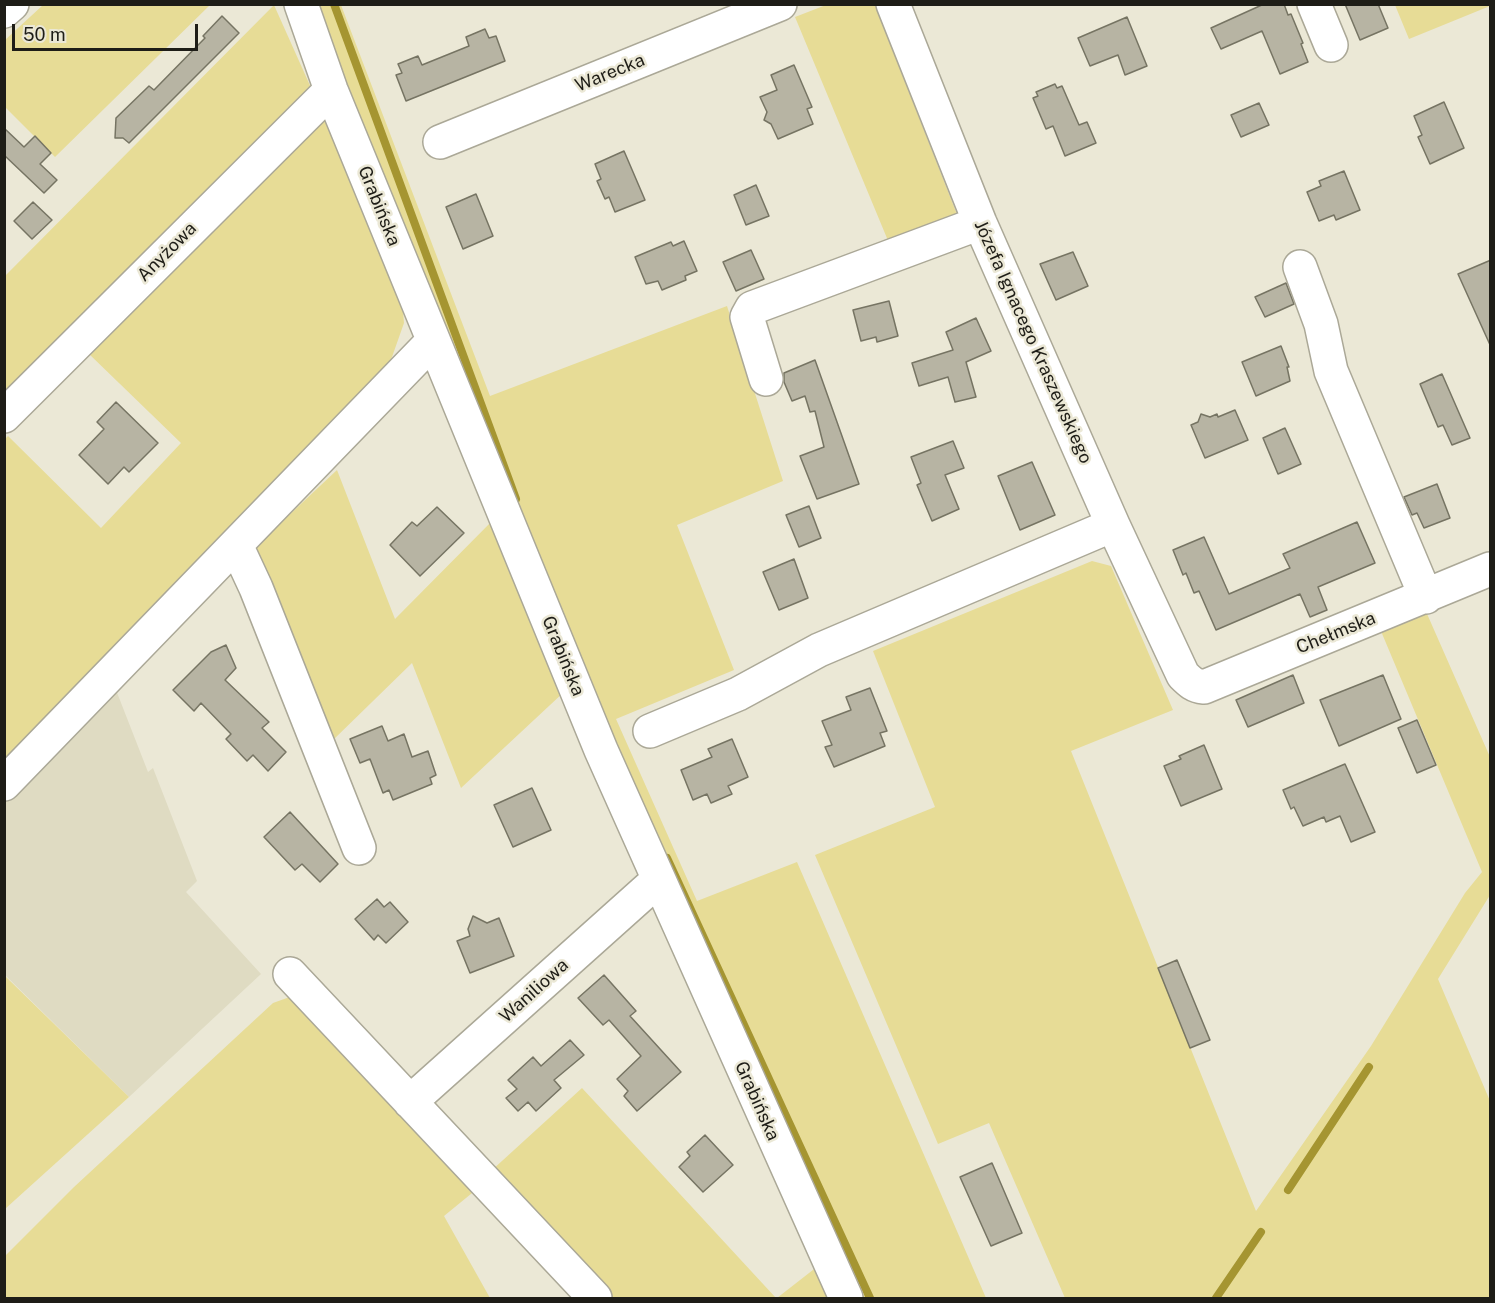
<!DOCTYPE html>
<html>
<head>
<meta charset="utf-8">
<style>
	body { margin:0 }
	#map { position:relative; width:1495px; height:1303px; overflow:hidden; background:#ebe8d6; font-family:"Public Sans",sans-serif }
	canvas { display:block }
	.frame { position:absolute; inset:0; border:6px solid #1e1d17; pointer-events:none }
	.scale { position:absolute; left:12px; top:24px; width:186px; height:27px; box-sizing:border-box; border:3px solid #1e1d17; border-top:0; padding-left:8px; font-size:18px; line-height:21px; white-space:nowrap; color:#1e1d17; -webkit-text-stroke:4px #ebe8d6; paint-order:stroke }
</style>
</head>
<body>
<div id="map">
<canvas width="1495" height="1303"></canvas>
<div class="frame"></div>
<div class="scale">50 m</div>
</div>
<script>
const context = document.querySelector('canvas').getContext('2d');
context.lineJoin = 'round';
function fill(path, color) {
  context.fillStyle = color;
  context.fill(path, 'evenodd');
}
function strokePath(path, color, width, dash) {
  context.strokeStyle = color;
  context.lineWidth = width;
  context.lineCap = dash ? 'butt' : 'round';
  context.setLineDash(dash || []);
  context.stroke(path);
}
function write(font, color, halo, rows, align = 'center') {
  context.font = font + ' "Public Sans",sans-serif';
  context.lineWidth = 5;
  context.setLineDash([]);
  context.textBaseline = 'middle';
  context.strokeStyle = halo;
  context.fillStyle = color;
  for (const [text, x, y, turn = 0] of rows) {
    context.save();
    context.translate(x, y);
    context.rotate((+turn || 0) * Math.PI / 180);
    context.textAlign = isNaN(turn) ? turn : align;
    if (halo) context.strokeText(text, 0, 0);
    context.fillText(text, 0, 0);
    context.restore();
  }
}
fill(new Path2D(`
	M116 690 148 772 153 768 197 881 186 892 261 974 129 1097 5 975 4 803Z`), '#dfdbc2');
fill(new Path2D(`
	M1490 4V6L1409 39 1395 5Z
	M43 5H210L55 157 5 107V40Z
	M274 5 312 90 5 401V276Z
	M312 5H341L490 396 727 306 783 481 677 525 734 670 616 719 697 901 797 862 986 1298H855L688 932Z
	M826 5H875L958 217 889 243 795 17Z
	M324 120 344 151 402 300 404 323 392 357 372 392 5 762V439L8 436 101 528 181 443 88 353Z
	M337 470 395 619 496 517 564 692 461 788 412 663 331 742 253 549Z
	M1092 561 1111 566 1173 710 1071 751 1256 1211 1371 1046 1465 893 1482 872 1378 624 1424 607 1490 757V895L1438 979 1490 1101V1298H1065L989 1123 938 1144 815 855 935 807 873 651Z
	M4 975 129 1097 5 1209H4Z
	M298 994 477 1189 444 1216 490 1298H5V1256L74 1187 273 1003Z
	M582 1088 776 1298H610L491 1171Z
	M818 1266 833 1298H777Z`), '#e7dc96');
strokePath(new Path2D(`
	M334 4 516 499
	M667 858 870 1298
	M1288 1190 1369 1067
	M1216 1298 1261 1232`), '#a59531', 8);
const building = new Path2D(`
	M1264 4H1284L1288 15 1291 14 1303 43 1301 44 1308 62 1280 74 1262 31 1221 49 1211 28Z
	M1345 4H1378L1388 28 1360 40Z
	M222 16 239 33 129 143 123 138H115L116 118 149 86 154 90 205 38 203 36Z
	M1127 17 1147 66 1125 75 1118 55 1090 66 1078 38Z
	M485 29 489 38 496 36 505 61 406 101 396 75 402 73 398 64 418 56 422 65 469 46 466 37Z
	M794 65 812 107 807 109 813 124 778 139 771 124 764 120 767 112 760 97 777 90 771 75Z
	M1055 84 1057 88 1062 86 1079 125 1087 122 1096 143 1065 156 1053 126 1046 129 1033 98 1038 96 1036 92Z
	M1444 102 1464 148 1430 164 1418 137 1422 135 1414 116Z
	M1259 103 1269 125 1241 137 1231 115Z
	M4 128 24 147 35 136 51 153 40 164 57 180 44 193 4 155Z
	M624 151 645 200 615 212 609 197 605 199 597 181 601 179 595 164Z
	M1344 171 1360 210 1336 220 1334 215 1319 221 1307 192 1321 186 1319 181Z
	M756 185 769 216 746 225 734 195Z
	M476 194 493 236 463 249 446 207Z
	M33 202 52 220 32 239 14 221Z
	M684 241 697 271 685 276 686 280 662 290 658 281 646 284 635 257 671 242 673 246Z
	M751 250 764 279 736 291 723 262Z
	M1073 252 1088 286 1056 300 1040 264Z
	M1491 260V347L1458 274Z
	M1286 283 1294 304 1265 317 1255 297Z
	M889 301 898 336 877 342 876 337 861 341 853 310Z
	M976 318 991 351 966 362 976 397 955 402 948 377 919 386 912 363 953 350 946 332Z
	M1281 346 1289 367H1287L1290 381 1256 396 1242 362Z
	M815 360 859 484 817 499 800 456 824 447 815 411 810 412 805 396 792 401 784 382V373Z
	M1442 374 1470 438 1452 445 1443 425 1438 427 1420 384Z
	M116 402 158 443 129 472 124 467 108 484 79 455 104 429 97 422Z
	M1235 410 1248 440 1205 458 1191 425 1198 422 1201 414 1210 417 1217 414 1218 417Z
	M1285 428 1301 464 1278 474 1263 438Z
	M953 441 964 468 945 475 959 509 932 521 917 485 921 483 911 457Z
	M1032 462 1055 515 1020 530 998 476Z
	M1437 484 1450 518 1424 528 1417 513 1412 515 1404 497Z
	M809 506 821 538 799 547 786 515Z
	M437 507 464 533 420 576 390 545 412 522 417 526Z
	M1357 522 1375 563 1318 587 1327 610 1310 617 1300 594 1216 630 1199 591 1194 593 1186 573 1183 575 1173 550 1204 537 1229 594 1290 568 1283 554Z
	M794 559 808 598 779 610 763 572Z
	M226 645 236 668 225 680 269 722 262 728 286 752 268 771 253 755 247 761 226 739 231 734 201 703 194 711 173 690 211 652Z
	M1293 675 1304 703 1248 727 1236 700Z
	M1383 675 1401 719 1339 746 1320 700Z
	M870 688 887 731 880 733 885 746 834 767 825 747 832 745 822 721 851 710 846 697Z
	M1417 720 1436 765 1417 773 1398 728Z
	M382 726 388 741 404 734 412 757 428 751 436 775 430 778 432 784 393 800 389 790 383 793 370 759 360 763 350 739Z
	M732 739 748 777 728 786 732 794 711 803 707 794 693 800 681 770 712 757 708 749Z
	M1204 745 1222 789 1181 806 1164 766 1181 759 1179 756Z
	M1345 764 1375 832 1351 842 1340 816 1326 822 1324 817 1303 826 1294 807 1291 809 1283 790Z
	M532 788 551 830 513 847 494 805Z
	M290 812 338 864 320 882 302 864 295 870 264 837Z
	M377 899 384 907 390 902 408 922 386 943 378 935 374 940 355 919Z
	M473 916 487 923 499 918 514 956 470 973 457 941 470 936 468 929Z
	M1177 960 1210 1040 1190 1048 1158 968Z
	M604 975 636 1011 630 1016 681 1072 637 1111 624 1096 628 1091 617 1079 641 1056 609 1020 603 1025 578 998Z
	M570 1040 584 1055 554 1080 561 1088 536 1111 528 1102 518 1111 506 1098 517 1089 508 1080 533 1057 541 1066Z
	M705 1135 733 1165 703 1192 679 1167 690 1156 687 1152Z
	M992 1163 1022 1233 991 1246 960 1177Z`);
fill(building, '#b7b4a3');
strokePath(building, '#767463', 1.5);
const minor = new Path2D(`
	M301 4 331 90 601 750 846 1298
	M893 4 980 223 1113 525 1183 675C1190 682 1194 686 1204 687L1490 569
	M1314 4 1331 45
	M4 11 12 4
	M440 142 780 4
	M1300 267 1321 324 1331 371 1426 597
	M766 379 747 317 752 308 980 223
	M4 416 331 90
	M236 545 256 588 359 848
	M650 731 738 694 819 650 1113 525
	M4 784 433 341
	M290 974 595 1298
	M410 1102 658 880`);
strokePath(minor, '#aba897', 36);
strokePath(minor, '#fff', 33);
write('18px', '#1e1d17', '#ebe8d6', [
	["Warecka",610,73,-22],
	["Grabińska",379,206,68],
	["Anyżowa",167,252,-45],
	["Józefa Ignacego Kraszewskiego",1033,342,66],
	["Chełmska",1336,633,-22],
	["Grabińska",563,656,68],
	["Waniliowa",534,991,-42],
	["Grabińska",757,1101,66]
]);
</script>
</body>
</html>
